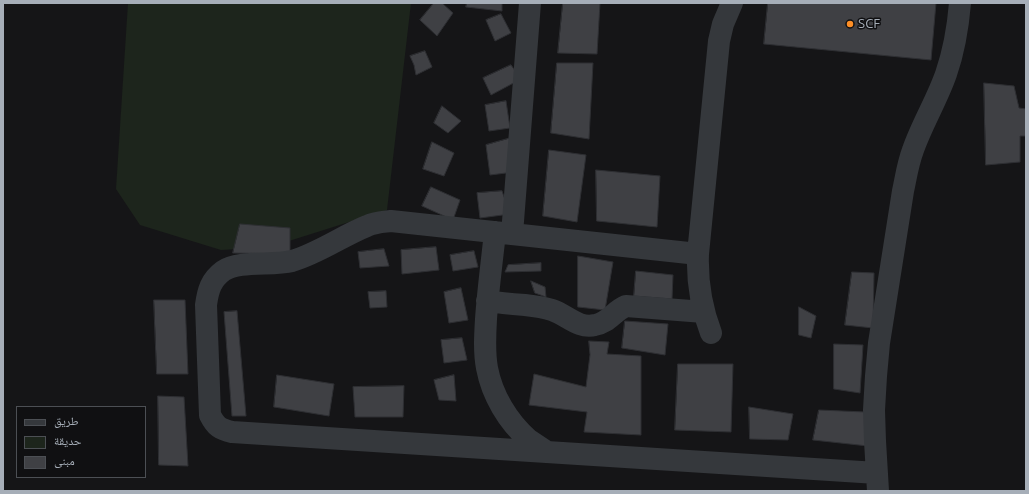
<!DOCTYPE html>
<html>
<head>
<meta charset="utf-8">
<style>
	body { margin:0 }
	#map { position:relative; width:1029px; height:494px; overflow:hidden; background:#151517; font-family:"Open Sans","Noto Naskh Arabic",sans-serif }
	canvas { display:block }
	.frame { position:absolute; inset:0; border:4px solid #a6aeb8; pointer-events:none }
	.legend { position:absolute; left:16px; top:406px; width:130px; height:72px; box-sizing:border-box; background:#101012; border:1px solid #4c4f54; margin:0; padding:5px 7px; list-style:none; font-size:12px; color:#a6aeb8 }
	.legend li { display:flex; align-items:center; gap:8px; height:20px }
	.legend b { width:20px; border:1px solid #4c4f54 }
</style>
</head>
<body>
<div id="map">
<canvas width="1029" height="494"></canvas>
<div class="frame"></div>
<ul class="legend">
<li><b style="height:5px;background:#35383c"></b>طريق</li>
<li><b style="height:11px;background:#1d251c"></b>حديقة</li>
<li><b style="height:11px;background:#3f4044"></b>مبنى</li>
</ul>
</div>
<script>
const context = document.querySelector('canvas').getContext('2d');
context.lineJoin = 'round';
function fill(path, color) {
  context.fillStyle = color;
  context.fill(path, 'evenodd');
}
function strokePath(path, color, width, dash) {
  context.strokeStyle = color;
  context.lineWidth = width;
  context.lineCap = dash ? 'butt' : 'round';
  context.setLineDash(dash || []);
  context.stroke(path);
}
function write(font, color, halo, rows, align = 'center') {
  context.font = font + ' "Open Sans",sans-serif';
  context.lineWidth = 3;
  context.setLineDash([]);
  context.textBaseline = 'middle';
  context.strokeStyle = halo;
  context.fillStyle = color;
  for (const [text, x, y, turn = 0] of rows) {
    context.save();
    context.translate(x, y);
    context.rotate((+turn || 0) * Math.PI / 180);
    context.textAlign = isNaN(turn) ? turn : align;
    if (halo) context.strokeText(text, 0, 0);
    context.fillText(text, 0, 0);
    context.restore();
  }
}
fill(new Path2D(`
	M128 3H411L387 210 270 247 221 250 140 225 116 189Z`), '#1d251c');
const building = new Path2D(`
	M434 3H442L453 13 437 36 420 20Z
	M467 3H502V11L466 7Z
	M563 3H600L597 54 558 53Z
	M768 3H936L931 60 764 44Z
	M501 14 511 33 495 41 486 20Z
	M425 51 432 67 416 75 414 65 410 56Z
	M557 63H593L589 139 551 133Z
	M511 65 521 79 491 95 483 78Z
	M984 83 1014 86 1019 108 1026 109V136H1020V162L986 165Z
	M506 101 510 128 489 131 485 105Z
	M442 106 461 121 448 133 434 123Z
	M511 138 514 172 490 175 486 145Z
	M432 142 454 153 444 176 423 169Z
	M549 150 586 155 577 222 543 216Z
	M596 170 660 176 657 227 597 221Z
	M431 187 460 200 453 220 422 206Z
	M502 191 510 214 480 218 477 193Z
	M240 224 290 228V254L233 253Z
	M436 247 439 270 402 274 401 250Z
	M384 249 389 266 360 268 358 252Z
	M474 251 478 267 453 271 450 255Z
	M578 256 613 262 605 310 578 307Z
	M541 263V271L505 272 508 265Z
	M636 271 673 275 672 299 634 296Z
	M852 272 874 273 873 328 845 325Z
	M531 281 545 287 546 297 535 293Z
	M461 288 468 320 449 323 444 292Z
	M386 291 387 307 370 308 368 292Z
	M154 300H185L188 374H157Z
	M799 307 816 316 811 338 799 335Z
	M237 311 246 416H232L224 312Z
	M625 321 668 324 665 355 622 348Z
	M462 338 467 360 444 363 441 340Z
	M589 341 609 342 607 354 641 356V435L584 432 587 412 529 405 534 374 586 387 590 355Z
	M834 344 863 345 860 393 834 389Z
	M678 364H733L731 432 675 430Z
	M277 375 334 384 329 416 274 407Z
	M454 375 456 401 439 400 434 380Z
	M404 386 403 417H355L353 387Z
	M158 396 184 397 188 466 159 465Z
	M749 407 793 414 788 440 750 439Z
	M819 410 865 412 868 446 813 440Z`);
fill(building, '#3f4044');
strokePath(building, '#2e2f33', 1);
strokePath(new Path2D(`
	M495 232C492 261 488 290 486 319 485 336 484 352 487 368 492 395 508 422 529 440 535 444 541 448 547 452
	M512 234 530 3
	M698 254 391 221C383 222 375 222 367 226 342 236 319 253 292 261 272 266 239 260 223 271 211 280 208 290 206 305L210 415C216 427 220 429 232 432L877 473
	M487 301C500 303 512 304 525 305 534 306 543 307 552 310 567 315 578 329 595 325 608 323 614 311 626 306L704 312
	M711 333C701 307 697 282 698 254L719 41 723 24 732 3
	M878 491 875 441 874 410 876 376 879 343 903 191C906 177 908 163 913 150 922 124 937 100 946 74 954 51 958 27 960 3`), '#35383c', 22);
for (const [x, y, r, color] of [
	[850,24,4,"#fe8f26"]
]) {
  const dot = new Path2D();
  dot.arc(x, y, r, 0, 2 * Math.PI);
  context.fillStyle = color;
  context.fill(dot);
  strokePath(dot, '#101012', 1.5);
}
write('13px', '#a6aeb8', '#101012', [
	["SCF",858,24]
], 'left');
</script>
</body>
</html>
